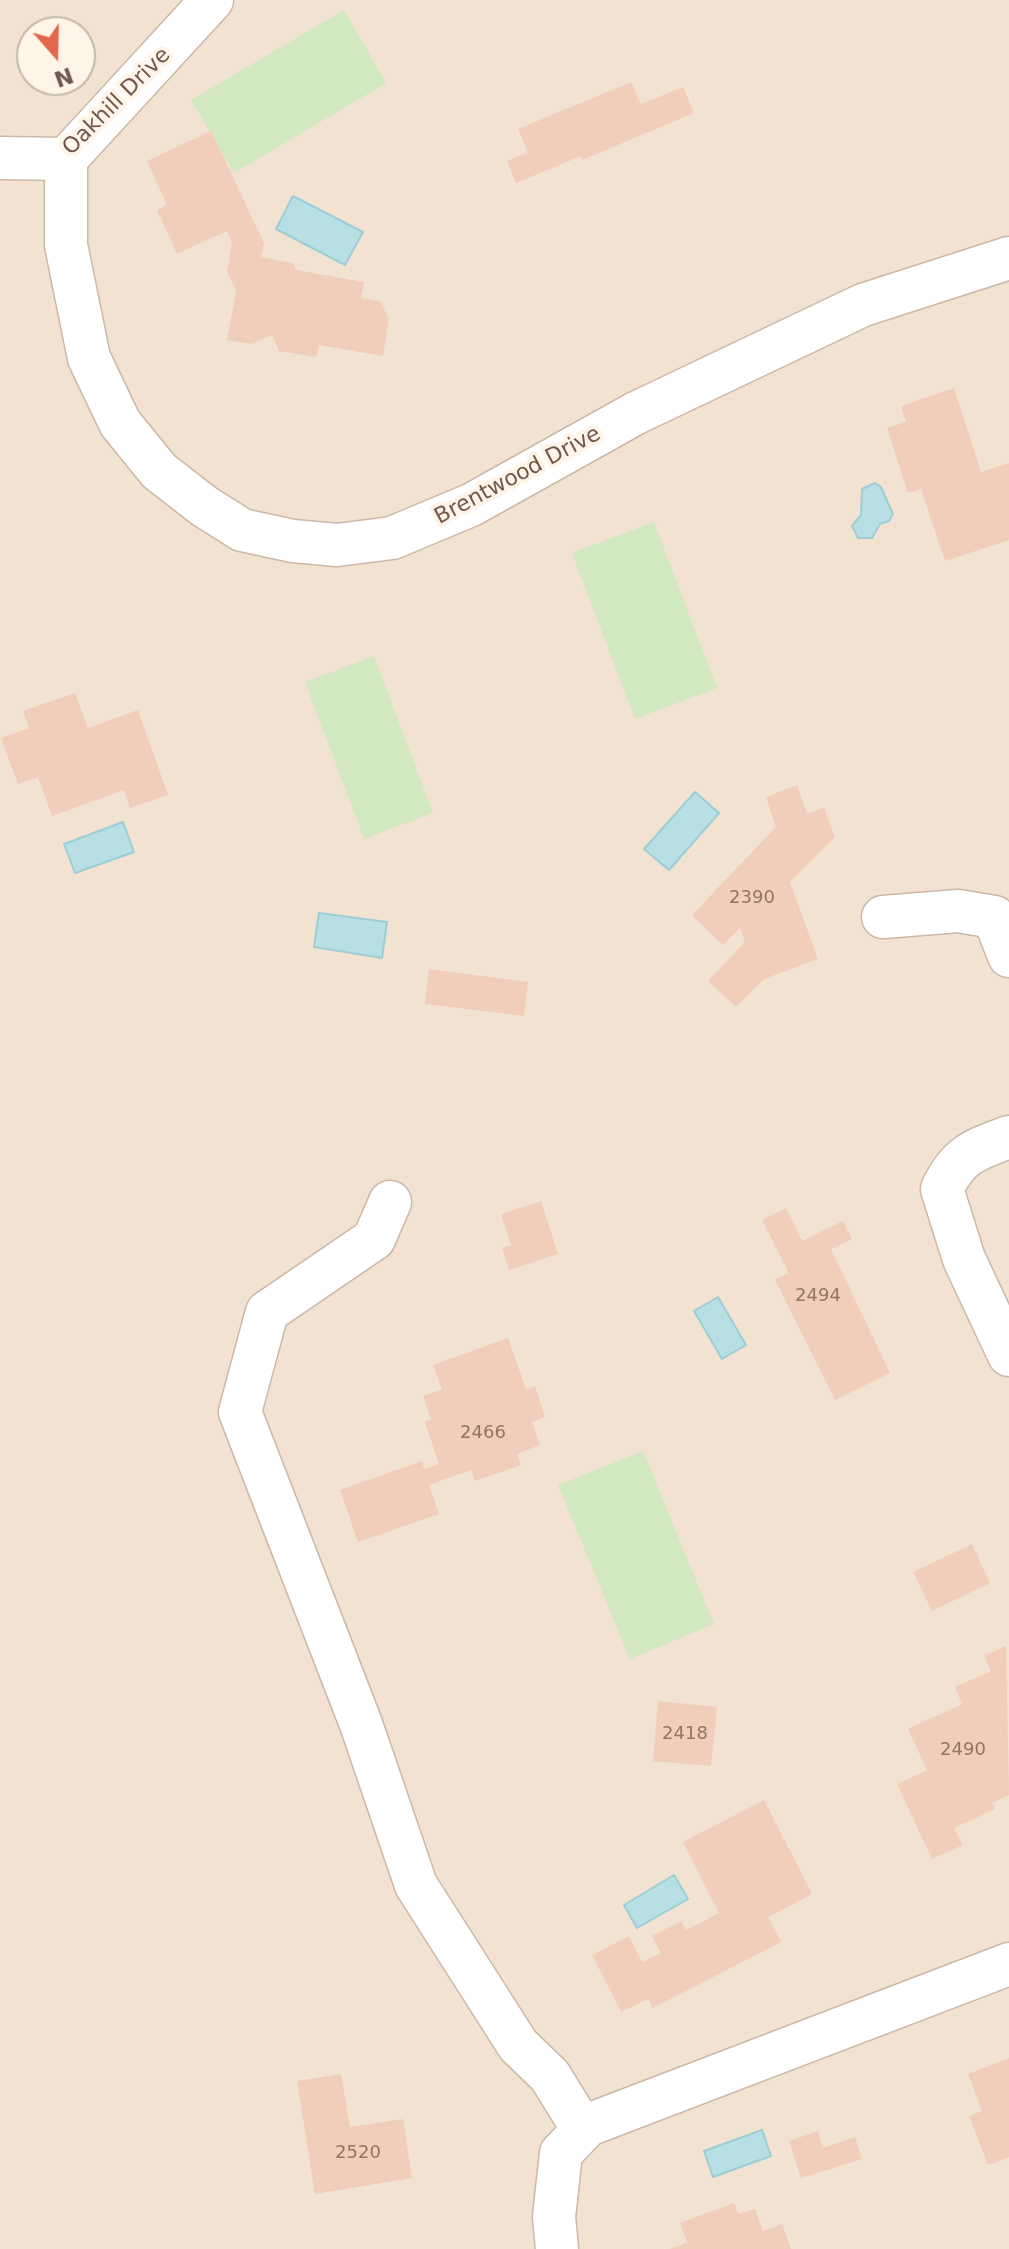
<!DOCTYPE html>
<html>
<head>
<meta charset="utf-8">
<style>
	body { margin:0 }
	#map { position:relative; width:1009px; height:2249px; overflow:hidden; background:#fbf1e2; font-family:"DejaVu Sans",sans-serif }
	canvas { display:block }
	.north { position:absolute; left:16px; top:16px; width:80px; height:80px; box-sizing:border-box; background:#fef5e8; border:2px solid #c6b6a9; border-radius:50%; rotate:160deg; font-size:22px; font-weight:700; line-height:32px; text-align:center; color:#72574a }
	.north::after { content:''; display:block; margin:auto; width:28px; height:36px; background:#e1684b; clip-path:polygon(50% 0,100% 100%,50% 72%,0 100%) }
</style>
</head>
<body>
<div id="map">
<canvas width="1009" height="2249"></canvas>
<div class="north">N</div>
</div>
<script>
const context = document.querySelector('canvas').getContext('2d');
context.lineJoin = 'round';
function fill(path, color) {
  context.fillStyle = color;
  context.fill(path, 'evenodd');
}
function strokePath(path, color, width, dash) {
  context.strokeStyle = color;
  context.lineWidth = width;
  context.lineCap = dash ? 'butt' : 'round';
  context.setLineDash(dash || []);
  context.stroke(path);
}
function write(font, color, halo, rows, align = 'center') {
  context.font = font + ' "DejaVu Sans",sans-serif';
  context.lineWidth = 8;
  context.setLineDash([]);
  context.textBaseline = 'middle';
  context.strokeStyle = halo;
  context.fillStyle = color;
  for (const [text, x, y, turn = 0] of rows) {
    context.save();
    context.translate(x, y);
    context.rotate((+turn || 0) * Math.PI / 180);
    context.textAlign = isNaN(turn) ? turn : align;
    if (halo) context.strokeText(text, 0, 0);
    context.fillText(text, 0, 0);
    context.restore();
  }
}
fill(new Path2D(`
	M0 0H1009V2249H0ZM32 32H80V80H32Z`), '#f2e2d1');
fill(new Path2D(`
	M344 10 386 83 234 173 191 100Z
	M654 522 717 688 635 719 572 553Z
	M374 656 433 813 364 839 305 682Z
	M643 1451 714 1624 630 1659 558 1485Z`), '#d2e8c1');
const water = new Path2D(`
	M293 196 363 232 345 265 276 229Z
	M875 483 881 487 893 514 889 521 880 524 872 538H858L852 526 861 515 862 489Z
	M695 792 719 813 669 870 644 849Z
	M123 822 134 852 75 873 64 844Z
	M319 913 387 922 382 958 314 947Z
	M718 1297 746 1345 722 1359 694 1311Z
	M674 1875 688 1899 637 1928 624 1905Z
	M762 2130 771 2156 713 2177 704 2151Z`);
fill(water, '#b8dfe4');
strokePath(water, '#9eced5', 2);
fill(new Path2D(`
	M631 82 641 104 683 87 694 113 582 160 581 156 516 183 507 161 528 152 518 129Z
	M211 131 264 243 261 257 293 263 296 270 364 282 361 298 380 301 389 319 383 356 319 345 316 357 279 351 272 335 252 344 227 340 236 291 227 272 232 243 227 231 177 254 157 210 167 205 147 161Z
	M954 388 981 472 1009 463V540L945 561 921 489 908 493 887 428 906 422 901 406Z
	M75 693 88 728 138 710 168 795 130 808 124 790 52 816 38 777 18 784 1 738 29 728 23 711Z
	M797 785 807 814 824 808 835 837 790 882 818 959 764 979 736 1007 708 981 745 942 740 928 723 945 692 915 776 827 766 797Z
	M429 969 528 982 524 1016 425 1004Z
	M541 1201 558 1254 509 1270 502 1248 511 1245 501 1214Z
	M786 1208 802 1241 843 1221 852 1239 831 1249 890 1373 835 1400 775 1279 789 1273 762 1220Z
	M508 1338 526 1389 535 1386 545 1417 532 1422 540 1445 517 1454 521 1465 475 1481 471 1470 429 1485 439 1514 358 1542 340 1490 422 1461 424 1469 439 1464 425 1422 431 1419 423 1396 442 1389 433 1365Z
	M972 1544 990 1583 932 1611 913 1572Z
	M1006 1646 1009 1795 992 1803 995 1809 954 1828 963 1845 932 1859 897 1784 927 1770 908 1729 962 1704 955 1687 991 1671 984 1656Z
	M658 1701 717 1707 711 1766 653 1761Z
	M764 1800 812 1894 768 1917 781 1942 653 2008 648 1999 621 2012 592 1955 629 1936 642 1962 661 1953 652 1936 681 1921 686 1930 719 1913 683 1842Z
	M1009 2058V2157L988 2165 969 2116 982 2111 968 2074Z
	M341 2074 350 2127 403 2119 412 2178 315 2194 297 2081Z
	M818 2131 823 2148 855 2137 862 2159 801 2178 789 2141Z
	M734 2203 738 2214 755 2209 763 2231 782 2224 791 2249H670L687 2242 680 2223Z`), '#f0cebb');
const minor = new Path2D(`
	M0 158 66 159 212 0
	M66 159V245L89 358 120 423 159 471 204 506 242 530 293 541 337 545 392 538 471 505 636 413 863 305 1009 258
	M883 917 958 911 994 917 1009 956
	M1009 1137C974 1150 959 1154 942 1189L964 1259 1009 1355
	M390 1202 374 1239 267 1312 240 1412 361 1724 416 1885 518 2045 550 2076 574 2115 588 2125 1009 1964
	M557 2249 554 2217 561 2153 588 2125`);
strokePath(minor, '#ccb8a9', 45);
strokePath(minor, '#fff', 42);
write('18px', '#927566', null, [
	["2390",752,898],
	["2494",818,1296],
	["2466",483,1433],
	["2418",685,1734],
	["2490",963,1750],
	["2520",358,2153]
]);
write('22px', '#72574a', '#fef5e8', [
	["Oakhill Drive",117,102,-45],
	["Brentwood Drive",518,476,-28]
]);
</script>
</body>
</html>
